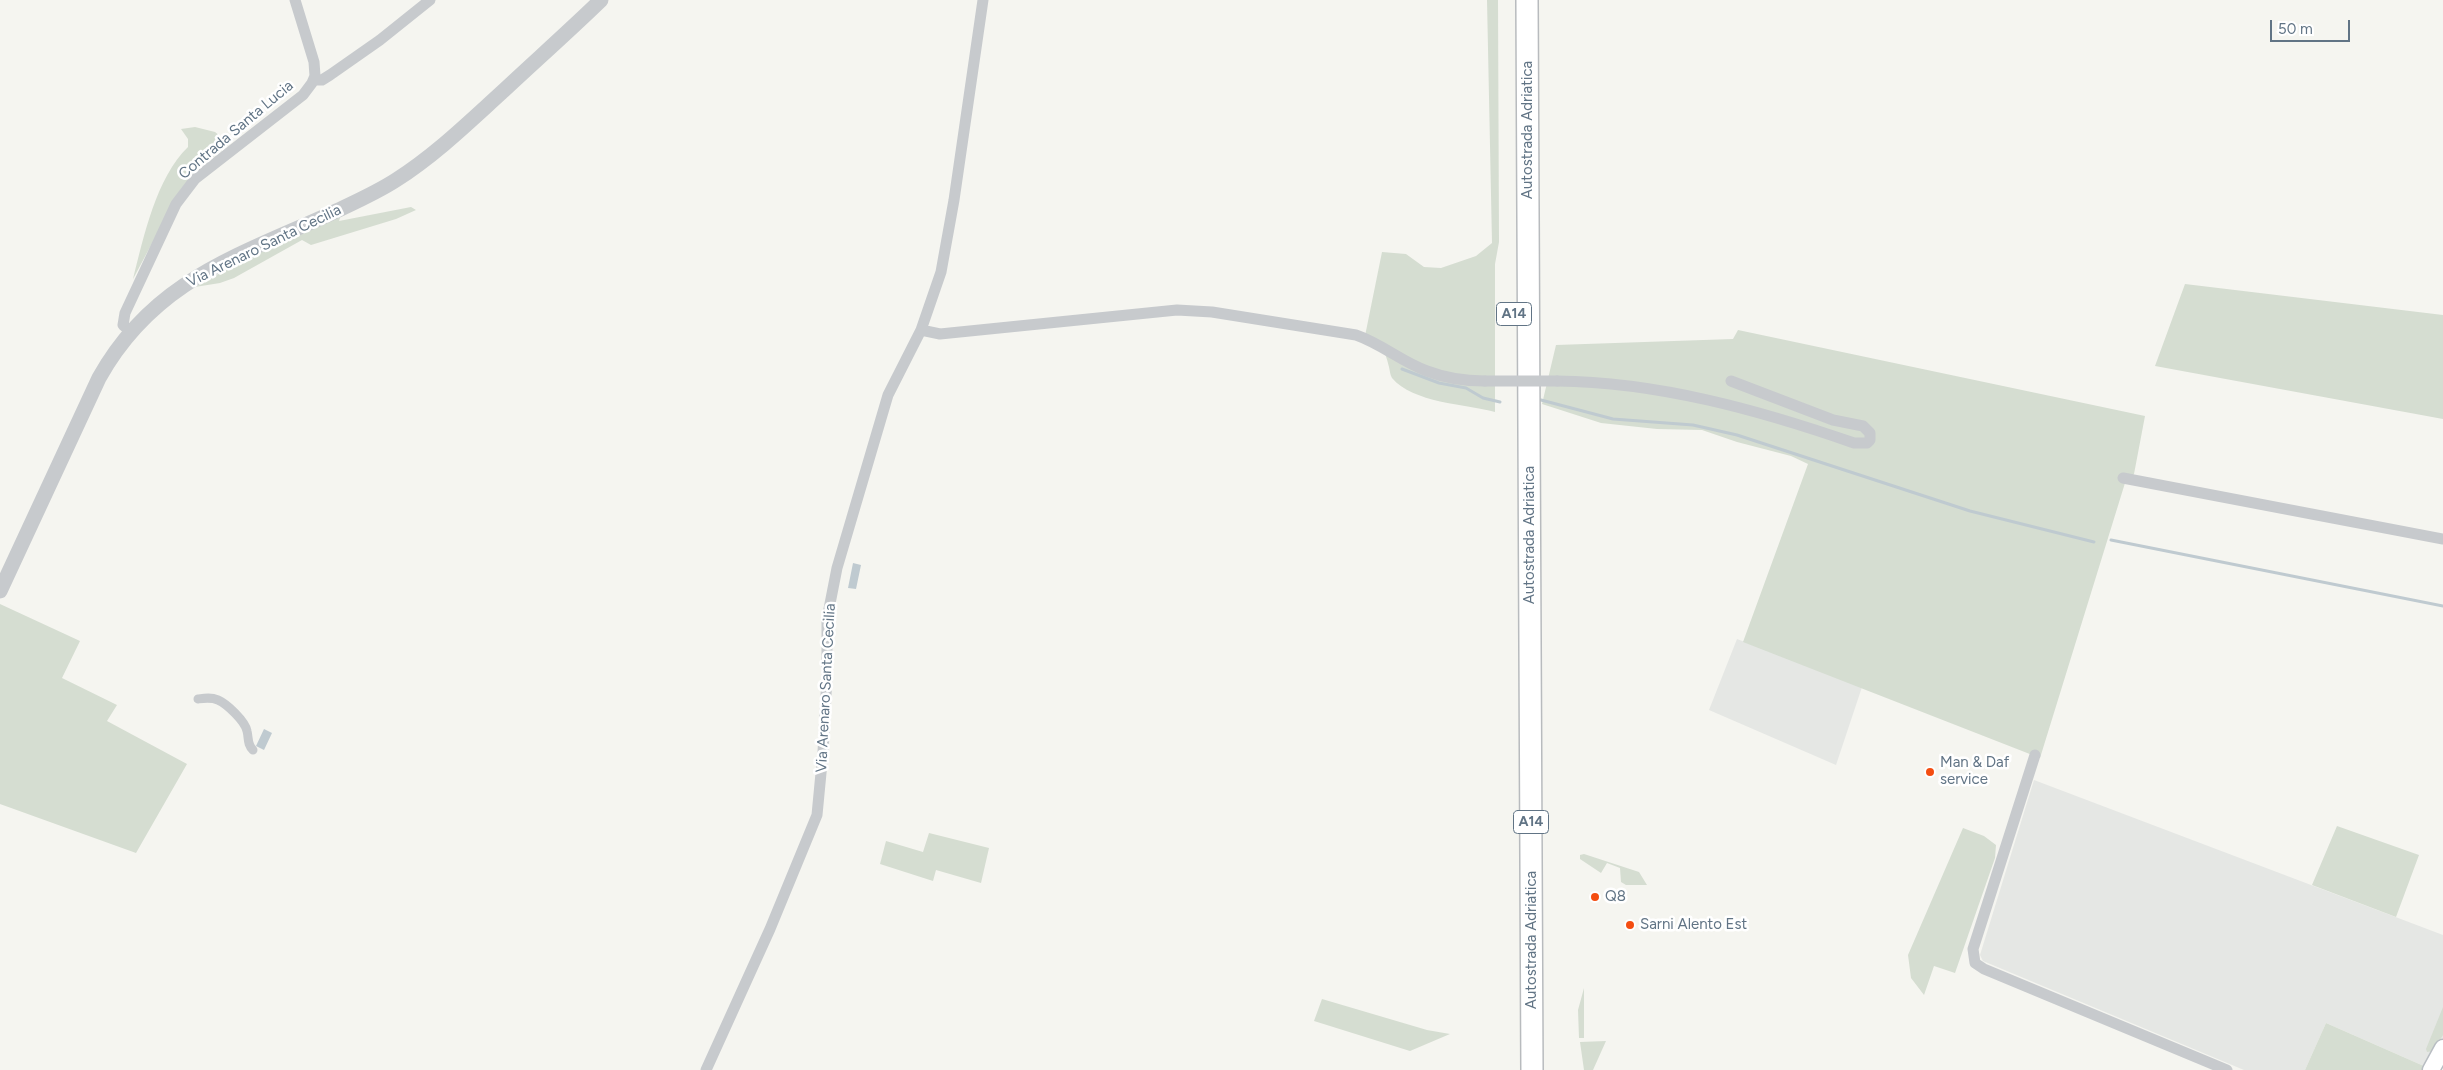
<!DOCTYPE html>
<html>
<head>
<meta charset="utf-8">
<style>
	body { margin:0 }
	#map { position:relative; width:2443px; height:1070px; overflow:hidden; background:#f5f5f0; font-family:Figtree,sans-serif }
	canvas { display:block }
	.scale { position:absolute; left:2270px; top:20px; width:80px; height:22px; box-sizing:border-box; border:2px solid #617485; border-top:0; padding-left:6px; font-size:15px; line-height:18px; white-space:nowrap; color:#617485; -webkit-text-stroke:4px #fff; paint-order:stroke }
</style>
</head>
<body>
<div id="map">
<canvas width="2443" height="1070"></canvas>
<div class="scale">50 m</div>
</div>
<script>
const context = document.querySelector('canvas').getContext('2d');
context.lineJoin = 'round';
function fill(path, color) {
  context.fillStyle = color;
  context.fill(path, 'evenodd');
}
function strokePath(path, color, width, dash) {
  context.strokeStyle = color;
  context.lineWidth = width;
  context.lineCap = dash ? 'butt' : 'round';
  context.setLineDash(dash || []);
  context.stroke(path);
}
function write(font, color, halo, rows, align = 'center') {
  context.font = font + ' Figtree,sans-serif';
  context.lineWidth = 5;
  context.setLineDash([]);
  context.textBaseline = 'middle';
  context.strokeStyle = halo;
  context.fillStyle = color;
  for (const [text, x, y, turn = 0] of rows) {
    context.save();
    context.translate(x, y);
    context.rotate((+turn || 0) * Math.PI / 180);
    context.textAlign = isNaN(turn) ? turn : align;
    if (halo) context.strokeText(text, 0, 0);
    context.fillText(text, 0, 0);
    context.restore();
  }
}
fill(new Path2D(`
	M1737 639 1862 687 1836 765 1709 710Z
	M2034 780 2443 935V1038L2426 1067 2326 1023 2305 1070H2244L1983 961 1980 955Z`), '#e5e7e4');
fill(new Path2D(`
	M1487 0H1498L1499 242 1495 264V412C1465 404 1413 403 1392 378 1390 375 1390 371 1389 367 1385 349 1381 344 1365 336L1382 252 1406 254 1424 267 1441 268 1476 256 1492 243Z
	M195 127 215 132 230 144 199 168 181 189 133 279C144 236 156 178 188 147V139L181 129Z
	M411 207 416 210 396 219 311 245 302 240 234 278 220 283 195 287 245 259 341 215 339 221Z
	M2185 284 2443 315V419L2155 366Z
	M1738 330 2145 416 2134 474 2125 483 2040 758 1743 642 1808 464 1791 456 1737 442 1702 430 1657 429 1601 423 1542 404 1556 345 1733 339Z
	M0 604 80 641 62 678 117 705 107 721 187 764 136 853 0 804Z
	M2337 826 2419 855 2396 917 2312 885Z
	M1963 828 1984 836 1996 845 1995 858 1955 973 1934 966 1924 995 1911 978 1908 955Z
	M929 833 989 848 981 883 936 870 933 881 880 864 886 841 923 852Z
	M1584 854 1639 872 1647 885H1626L1621 882 1620 868 1607 863 1601 873 1580 859V855Z
	M1584 988V1038H1579L1578 1010Z
	M1322 999 1427 1030 1450 1034 1410 1051 1314 1021Z
	M2443 1007V1035L2433 1051 2427 1052 2426 1049Z
	M2326 1023 2426 1067 2424 1070H2305Z
	M1606 1041 1593 1070H1584L1580 1042Z`), '#d5ddd1');
fill(new Path2D(`
	M853 563 861 565 856 589 848 588Z
	M264 729 272 733 264 750 256 746Z`), '#bfcad0');
strokePath(new Path2D(`
	M1402 369 1439 383 1466 388 1483 398 1500 402
	M1541 400 1613 419 1693 425 1737 435 1970 511 2094 542
	M2111 540 2443 606`), '#bfcad0', 3);
const secondary = new Path2D(`
	M2431 1070 2443 1048`);
const motorway = new Path2D(`
	M1527 0 1532 1070`);
strokePath(secondary, '#b8bdc2', 19);
strokePath(motorway, '#b8bbbe', 24);
strokePath(new Path2D(`
	M198 699C205 698 211 697 218 700 227 704 245 721 247 731 249 739 247 744 253 750`), '#c7cacd', 9);
strokePath(new Path2D(`
	M314 80H322L330 75 380 40 430 0
	M921 330 940 334 1177 310 1212 312 1356 335C1382 344 1402 362 1427 371 1445 378 1465 381 1485 381
	M130 331 123 325 125 313 176 204 195 179 303 95 312 83 315 76 314 62 295 0
	M1557 381C1658 382 1759 410 1854 443H1867L1870 440V433L1863 426 1833 420 1731 381
	M2123 478 2443 539
	M2035 755 1973 949 1975 963 1984 969 2227 1070
	M706 1070 770 929 817 815 823 752 827 676V619L837 568 888 395 921 330 941 272 954 200 983 0`), '#c7cacd', 11);
strokePath(new Path2D(`
	M0 591 99 378C153 281 237 256 332 213 353 203 376 193 396 180 435 155 467 124 501 93 534 62 568 32 601 0`), '#c7cacd', 15);
strokePath(secondary, '#fff', 16);
strokePath(motorway, '#fff', 21);
strokePath(new Path2D(`
	M1485 381H1557`), '#c7cacd', 11);
for (const [x, y, r, color] of [
	[1930,772,5,"#f44d11"],
	[1595,897,5,"#f44d11"],
	[1630,925,5,"#f44d11"]
]) {
  const dot = new Path2D();
  dot.arc(x, y, r, 0, 2 * Math.PI);
  context.fillStyle = color;
  context.fill(dot);
  strokePath(dot, '#fff', 2);
}
for (const [x, y, w] of [
	[1514,314,35],
	[1531,822,35]
]) {
  const box = new Path2D();
  box.roundRect(x - w / 2, y - 11.5, w, 23, 4);
  context.fillStyle = '#fff';
  context.fill(box);
  strokePath(box, '#617485', 1);
}
write('bold 14px', '#617485', null, [
	["A14",1514,314],
	["A14",1531,822]
]);
write('15px', '#617485', '#fff', [
	["Contrada Santa Lucia",236,130,-40],
	["Autostrada Adriatica",1528,130,-90],
	["Via Arenaro Santa Cecilia",264,246,-26],
	["Autostrada Adriatica",1530,535,-90],
	["Via Arenaro Santa Cecilia",826,688,-87],
	["Autostrada Adriatica",1532,940,-90]
]);
write('15px', '#617485', '#fff', [
	["Man & Daf",1940,763],
	["service",1940,780],
	["Q8",1605,897],
	["Sarni Alento Est",1640,925]
], 'left');
</script>
</body>
</html>
